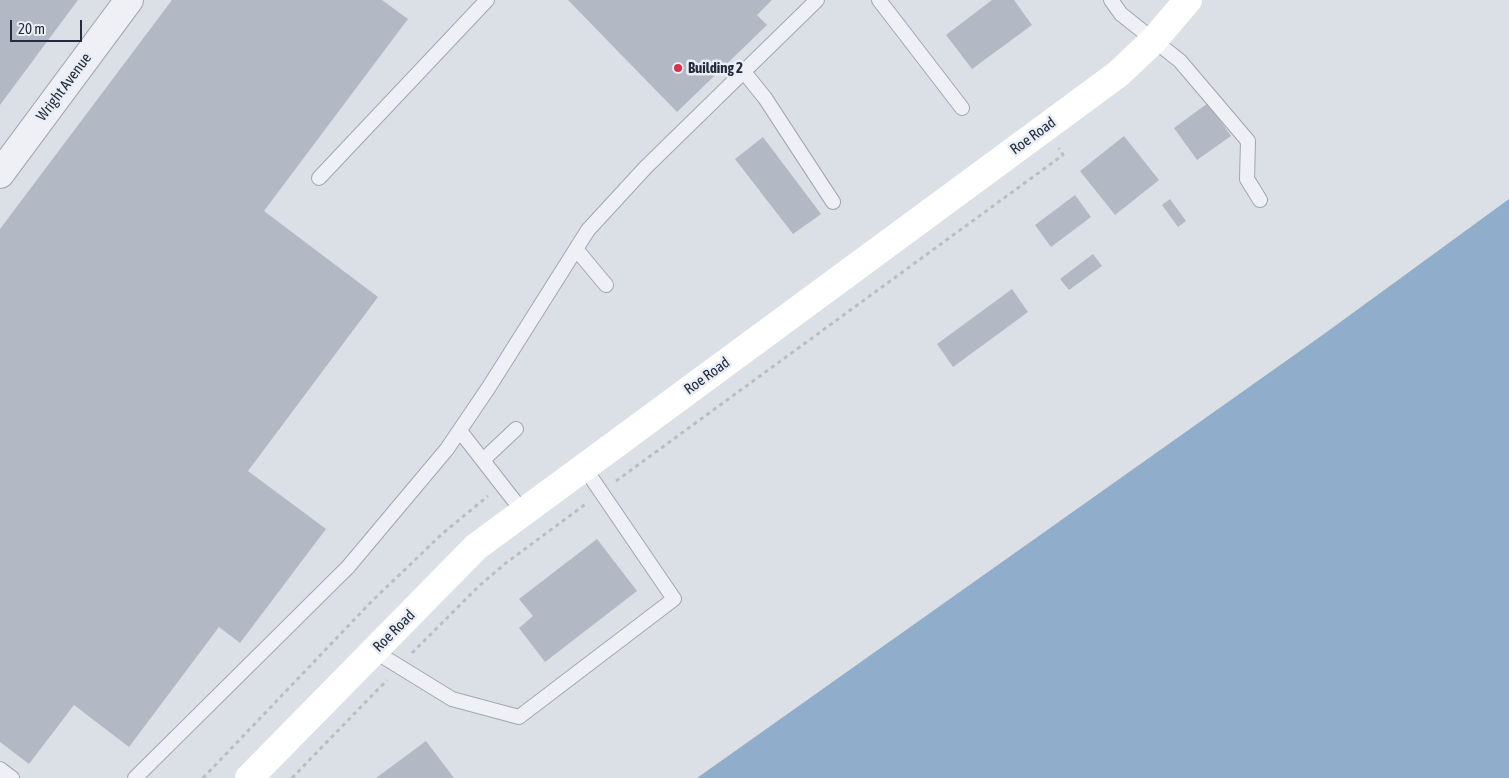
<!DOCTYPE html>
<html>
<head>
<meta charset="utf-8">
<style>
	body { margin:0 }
	#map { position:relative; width:1509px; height:778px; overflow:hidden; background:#dbe0e7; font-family:"Asap Condensed",sans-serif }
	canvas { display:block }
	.scale { position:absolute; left:10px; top:20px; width:72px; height:22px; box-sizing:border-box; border:2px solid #242d3f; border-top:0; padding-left:6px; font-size:15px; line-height:18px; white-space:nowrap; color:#242d3f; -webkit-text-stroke:4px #eaeff5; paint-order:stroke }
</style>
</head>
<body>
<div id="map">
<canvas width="1509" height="778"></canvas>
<div class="scale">20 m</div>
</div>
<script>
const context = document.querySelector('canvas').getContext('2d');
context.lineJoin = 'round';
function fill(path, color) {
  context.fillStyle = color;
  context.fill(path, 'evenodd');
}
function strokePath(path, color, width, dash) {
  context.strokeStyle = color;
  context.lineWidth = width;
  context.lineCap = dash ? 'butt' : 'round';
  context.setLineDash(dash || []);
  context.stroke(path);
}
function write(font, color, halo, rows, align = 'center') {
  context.font = font + ' "Asap Condensed",sans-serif';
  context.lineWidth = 5;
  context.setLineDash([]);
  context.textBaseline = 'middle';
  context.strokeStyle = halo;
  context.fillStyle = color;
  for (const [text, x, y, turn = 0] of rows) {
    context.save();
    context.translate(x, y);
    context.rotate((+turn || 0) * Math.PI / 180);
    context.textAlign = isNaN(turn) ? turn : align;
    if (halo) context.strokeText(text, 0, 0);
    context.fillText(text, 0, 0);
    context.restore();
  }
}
fill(new Path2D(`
	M1509 199V778H697L1324 334Z`), '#91adcc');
fill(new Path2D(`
	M0 0H78L0 105Z
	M172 0H382L408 19 264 211 378 297 248 471 326 529 240 643 219 627 129 747 74 705 29 764 0 742V229Z
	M568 0H772L757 15 767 25 677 112Z
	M992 0H1014L1032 25 972 69 946 35Z
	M1208 103 1231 136 1197 160 1174 128Z
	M1124 136 1159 180 1115 215 1080 171Z
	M763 137 821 214 793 234 735 159Z
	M1075 195 1091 217 1051 247 1035 225Z
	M1170 199 1186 221 1178 227 1162 205Z
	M1093 254 1102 266 1069 290 1060 279Z
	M1012 289 1028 312 953 367 937 344Z
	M597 539 637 591 545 662 519 628 533 616 519 599Z
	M426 741 454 778H376Z`), '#b2b9c5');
const lane = new Path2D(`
	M879 0 962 108
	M1111 0 1121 14 1180 61 1248 141 1247 179 1260 200
	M744 72 765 98 833 202
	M319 178 487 0
	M576 249 606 285
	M460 431 523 512
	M483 460 516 429
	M374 651 452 699 519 717 674 599 584 467
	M0 769 12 778
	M135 778 348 567 447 449 489 387 588 230 646 167 817 0`);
const street = new Path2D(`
	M0 174 129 0`);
strokePath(lane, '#a0a7b1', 16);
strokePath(street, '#a0a7b1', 30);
strokePath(new Path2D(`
	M616 481 1063 155 1059 148
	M412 653 479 586 506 563 587 503
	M203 778 372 601 442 534 488 496
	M292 778 387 680`), '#b9bdc6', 3, [4, 4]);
strokePath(lane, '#eef0f5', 14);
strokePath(street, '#eef0f5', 28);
strokePath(new Path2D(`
	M249 778 476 547 1118 74 1154 40 1188 0`), '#fff', 28);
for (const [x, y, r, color] of [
	[678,68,5,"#dc3048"]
]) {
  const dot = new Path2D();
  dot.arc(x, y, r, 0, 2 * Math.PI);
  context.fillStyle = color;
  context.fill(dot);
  strokePath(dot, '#eaeff5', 2);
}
write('bold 15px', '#242d3f', '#eaeff5', [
	["Building 2",688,68]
], 'left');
write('15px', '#242d3f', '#eaeff5', [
	["Wright Avenue",64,87,-53],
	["Roe Road",1033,136,-36],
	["Roe Road",707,376,-36],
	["Roe Road",394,631,-45]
]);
</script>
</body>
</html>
